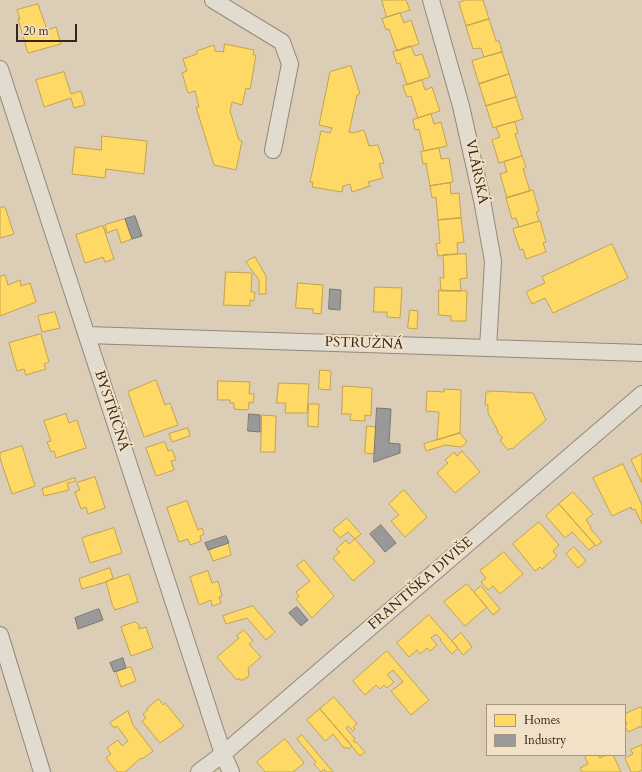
<!DOCTYPE html>
<html>
<head>
<meta charset="utf-8">
<style>
	body { margin:0 }
	#map { position:relative; width:642px; height:772px; overflow:hidden; background:#dbcdb6; font-family:Cardo,serif }
	canvas { display:block }
	.legend { position:absolute; left:486px; top:704px; width:140px; height:52px; box-sizing:border-box; background:#f1e1c6; border:1px solid #a59582; margin:0; padding:5px 7px; list-style:none; font-size:12px; color:#34241b }
	.legend li { display:flex; align-items:center; gap:8px; height:20px }
	.legend b { width:20px; border:1px solid #a59582 }
	.scale { position:absolute; left:16px; top:24px; width:61px; height:18px; box-sizing:border-box; border:2px solid #34241b; border-top:0; padding-left:5px; font-size:12px; line-height:14px; white-space:nowrap; color:#34241b; -webkit-text-stroke:3px #f1e1c6; paint-order:stroke }
</style>
</head>
<body>
<div id="map">
<canvas width="642" height="772"></canvas>
<ul class="legend">
<li><b style="height:11px;background:#ffd966"></b>Homes</li>
<li><b style="height:11px;background:#999"></b>Industry</li>
</ul>
<div class="scale">20 m</div>
</div>
<script>
const context = document.querySelector('canvas').getContext('2d');
context.lineJoin = 'round';
function fill(path, color) {
  context.fillStyle = color;
  context.fill(path, 'evenodd');
}
function strokePath(path, color, width, dash) {
  context.strokeStyle = color;
  context.lineWidth = width;
  context.lineCap = dash ? 'butt' : 'round';
  context.setLineDash(dash || []);
  context.stroke(path);
}
function write(font, color, halo, rows, align = 'center') {
  context.font = font + ' Cardo,serif';
  context.lineWidth = 4;
  context.setLineDash([]);
  context.textBaseline = 'middle';
  context.strokeStyle = halo;
  context.fillStyle = color;
  for (const [text, x, y, turn = 0] of rows) {
    context.save();
    context.translate(x, y);
    context.rotate((+turn || 0) * Math.PI / 180);
    context.textAlign = isNaN(turn) ? turn : align;
    if (halo) context.strokeText(text, 0, 0);
    context.fillText(text, 0, 0);
    context.restore();
  }
}
const homes = new Path2D(`
	M382 0H406L410 10 387 17Z
	M466 0H483L489 19 466 26 459 3Z
	M38 4 47 30 56 27 61 44 28 53 18 19H20L17 10Z
	M400 13 404 23 411 20 419 44 397 51 389 29 386 30 382 19Z
	M489 19 496 41H499L502 52 484 57 481 48 473 49 466 26Z
	M225 44 254 50 253 55H256L250 89 246 88 242 105 232 102 230 111 239 140 242 141 236 170 214 165 196 107H199L195 91 188 93 182 73 187 71 183 59 197 54V51L214 45 215 51 223 52Z
	M411 46 415 56 422 54 430 77 407 85 400 63 397 64 393 52Z
	M502 52 509 74 479 84 472 61Z
	M351 66 360 94 357 95 349 132 353 133 364 130 369 146 378 145 384 163 379 164 383 178 368 182 370 186 352 192 350 184 343 186 342 192 312 187 313 182H310L321 131 330 133 332 128 319 125 330 72Z
	M64 72 71 94 81 91 85 105 74 108 71 98 44 107 36 80Z
	M509 74 516 97 486 106 479 84Z
	M422 80 425 90 432 87 440 111 418 118 411 96 407 97 403 86Z
	M516 97 523 119 493 128 486 106Z
	M431 114 434 124 441 122 447 146 424 151 419 129 415 130 413 120Z
	M515 122 518 133 515 134 522 156 499 163 492 140 500 137 496 127Z
	M102 136 147 141 144 174 106 169 105 178 72 174 75 147 101 150Z
	M439 148 441 159 449 158 453 182 430 186 426 163 423 164 421 152Z
	M522 156 526 167 523 169 530 191 507 198 500 174 507 172 504 162Z
	M450 183 451 194 459 193 461 218 438 220 436 197 432 198 430 186Z
	M533 190 539 211 536 212 539 221 519 227 516 218 512 219 506 198Z
	M5 207 14 234 0 238V208Z
	M461 218 464 242 457 243 458 254 438 256 436 244 440 243 438 220Z
	M125 219 132 239 121 243 117 229 107 233 105 225Z
	M540 221 546 242 543 243 546 252 526 259 523 249 520 250 513 229Z
	M103 226 114 259 105 262 103 257 85 263 76 235Z
	M612 244 628 278 553 313 545 298 532 304 526 292 545 283 542 277Z
	M466 254 467 278 460 279 461 291H441L440 278H444L443 255Z
	M255 257 266 276V294H259V280L246 262Z
	M226 272 252 273 251 292H255L254 301 250 300V306L224 305Z
	M5 275 8 285 20 280 21 286 30 283 36 302 0 316V277Z
	M298 283 323 285 321 314 313 313V309L296 308Z
	M375 287 402 288 400 318 387 317V312H374Z
	M439 290 467 291 466 321H451V316L439 315Z
	M410 310 418 311 417 329 408 328Z
	M55 312 60 328 42 332 38 316Z
	M41 334 49 362 44 364 46 369 26 375 24 369 17 371 9 343Z
	M320 370 331 371 330 390 319 389Z
	M156 380 165 405 170 403 178 425 144 437 128 392Z
	M218 381 250 382 249 394H254L253 403 249 402 248 410 234 409V403H230V400H218Z
	M279 383 309 384 307 413H285L286 403H277Z
	M343 386 372 388 371 416 365 415V421L350 420 351 414H342Z
	M444 389 461 390 460 433 437 440 439 412 426 411 427 391 444 392Z
	M489 391 533 393 546 420 512 449 511 448 508 450 500 440 503 438 497 432 498 431 488 413V405H485L486 392H489Z
	M309 404H319L318 427 308 426Z
	M66 414 69 423 77 420 86 448 56 458 54 451 51 452 47 442 51 441 44 421Z
	M262 415 276 416 275 452H261Z
	M367 426 376 427 374 454 365 453Z
	M188 428 190 436 172 442 169 434Z
	M460 433 467 442 461 447 445 445 426 451 424 444Z
	M165 442 168 451 172 450 176 460 171 461 174 470 156 476 146 448Z
	M22 446 35 486 12 494 0 458V453Z
	M462 451 480 472 455 493 437 473 448 463 445 460 454 452 457 456Z
	M642 454V483L631 460Z
	M623 464 642 505V524L635 509 632 510 631 507 612 516 593 478Z
	M95 477 105 508 88 514 86 507 81 509 75 492 80 490 77 483Z
	M75 478 76 481 67 483 69 490 44 496 42 489Z
	M404 490 427 517 405 537 391 521 399 515 389 504Z
	M573 492 593 514 586 520 591 527 590 528 602 542 596 546 559 504Z
	M187 501 198 530 202 528 204 534 200 536 201 541 190 545 188 539 179 542 167 508Z
	M559 504 595 545 589 550 572 532 565 538 546 516Z
	M347 518 361 534 355 539 348 532 340 538 333 530Z
	M539 522 559 545 553 551 557 556 542 569 540 567 535 571 513 544Z
	M114 528 122 553 90 563 82 538Z
	M355 539 375 562 353 581 333 558 340 552 336 549 346 540 349 544Z
	M228 543 231 555 213 561 209 550Z
	M574 547 586 561 578 568 566 554Z
	M504 552 523 574 500 594 493 586 488 590 481 582 486 578 480 571Z
	M304 560 334 596 312 618 296 599 299 596 296 592 310 581 297 566Z
	M110 568 113 578 106 582 82 589 79 579Z
	M208 571 212 583 218 581 222 596 219 597 221 603 212 606 211 600 199 605 190 577Z
	M129 574 138 602 115 610 112 604 106 582Z
	M467 584 487 607 465 626 444 602Z
	M481 586 500 609 493 615 474 592Z
	M253 606 275 632 266 640 247 618 226 624 223 616Z
	M429 615 458 648 452 654 440 640 441 639 436 634 431 638 437 645 430 651 427 648 420 654 417 650 409 657 397 643Z
	M135 622 139 625V629L146 627 153 648 131 656 121 627Z
	M244 630 253 641 249 644 261 657 248 668 249 676 243 680H240L239 678 237 680 217 657 239 638 237 636Z
	M461 633 472 647 463 655 452 641Z
	M387 651 429 700 411 715 391 691 403 682 393 670 387 675 394 682 387 688 384 685 380 689 376 685 365 695 353 681Z
	M131 667 136 681 121 687 116 672Z
	M334 697 357 724 353 727 355 729 353 731 348 726 346 728 355 739 353 741 356 743V742L365 752 360 756 320 709Z
	M159 699 163 705 165 703 184 726 160 743 142 721 146 718 143 714 148 710 147 709Z
	M641 707 642 709V728L641 726 628 732 625 727V725L627 724 625 720V714Z
	M320 709 352 746 348 749 346 747 344 748 333 734 325 741 307 720Z
	M128 711 133 725 153 751 142 759 141 758 125 772H117L106 758 111 754 107 748 118 740 122 746 128 741 117 726 114 728 110 723Z
	M302 735 333 772H326L324 769 321 772 314 764 316 762 297 739Z
	M285 739 304 763 293 772H265L257 762Z
	M642 745V770L638 772H631L625 758 633 754 631 750Z
	M587 755H598L600 758 606 755H613L621 772H582L580 768 588 764 585 757Z`);
fill(homes, '#ffd966');
strokePath(homes, '#c2a350', 1);
const industry = new Path2D(`
	M135 216 142 236 132 239 125 219Z
	M330 289 341 290 340 310 329 309Z
	M377 408 391 409 389 443 400 444V453L374 462Z
	M249 414 260 415V432L248 431Z
	M381 525 396 543 385 552 370 534Z
	M226 536 229 543 208 550 205 543Z
	M297 607 308 620 301 626 289 613Z
	M99 609 103 620 78 629 75 618Z
	M123 658 126 668 114 672 110 663Z`);
fill(industry, '#999');
strokePath(industry, '#7b7673', 1);
const minor = new Path2D(`
	M213 0 282 42 290 64 273 150
	M431 0 461 106 482 200 493 261 488 348
	M0 69 223 754 231 772
	M87 335 642 353
	M0 635 42 772
	M199 772 223 754 642 394`);
strokePath(minor, '#92887b', 18);
strokePath(minor, '#e2dbd0', 16);
write('14px', '#34241b', '#f1e1c6', [
	["VLÁRSKÁ",476,172,78],
	["PSTRUŽNÁ",364,344,2],
	["BYSTŘIČNÁ",111,411,72],
	["FRANTIŠKA DIVIŠE",421,584,-41]
]);
</script>
</body>
</html>
